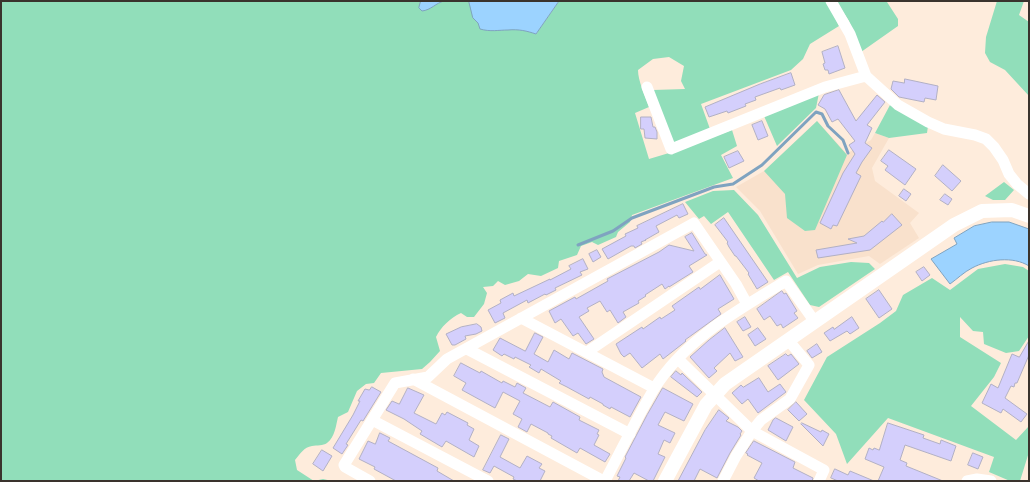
<!DOCTYPE html>
<html>
<head>
<meta charset="utf-8">
<style>
	body { margin:0 }
	#map { position:relative; width:1030px; height:482px; overflow:hidden; background:#feecdc; font-family:"Sofia Sans Condensed",sans-serif }
	canvas { display:block }
	.frame { position:absolute; inset:0; border:2px solid #3a332d; pointer-events:none }
</style>
</head>
<body>
<div id="map">
<canvas width="1030" height="482"></canvas>
<div class="frame"></div>
</div>
<script>
const context = document.querySelector('canvas').getContext('2d');
context.lineJoin = 'round';
function fill(path, color) {
  context.fillStyle = color;
  context.fill(path, 'evenodd');
}
function strokePath(path, color, width, dash) {
  context.strokeStyle = color;
  context.lineWidth = width;
  context.lineCap = dash ? 'butt' : 'round';
  context.setLineDash(dash || []);
  context.stroke(path);
}
fill(new Path2D(`
	M817 121 847 154 851 151 871 140 875 133 889 138 872 168 875 181 919 213 910 223 919 238 880 264 869 256 818 265 798 274 760 211 736 187 764 171Z`), '#f9e1cc');
fill(new Path2D(`
	M1 1H471L536 34 559 1H825L828 3 839 26 810 44 803 59 791 70 701 104 710 129 674 144 653 90 685 89 681 81 684 66 669 57 653 59 638 70C638 81 645 95 649 107L635 113 649 159 669 153 732 130 737 146 721 155 733 178 632 215 630 222 618 232 616 237 598 245 592 242 581 246 577 255 559 261 558 268 541 276 528 274 519 281 505 285 498 281 493 286 483 287 487 293 484 304 474 317H467L461 313C450 318 441 327 436 337L440 351 430 362 422 369 381 373 374 383 366 384 357 391 348 412 338 417C336 425 335 437 327 443 323 446 317 445 312 446 304 447 300 454 295 460L297 470 314 481 323 479 332 481H1Z
	M836 1 887 2 898 19V26L861 52 849 21Z
	M997 1H1024L1019 15 1029 22V96L1005 70 990 62 985 53 986 37Z
	M819 93 816 108 777 146 764 116Z
	M890 105 928 126 927 133 889 138 875 133Z
	M817 121 847 155 815 230 805 231 787 218 785 194 764 171Z
	M1004 182 1014 190 1005 200H993L985 196Z
	M734 190 758 215 797 278 820 267 851 262 869 263 875 269 819 307 810 305 788 272 774 280 728 212 711 224 704 216 699 219 685 202 713 191Z
	M1005 264 1023 267 1029 271V336L1019 351 1006 353 984 344 983 332 973 331 960 317V337L1001 363 994 377 971 406 1016 440 1029 426V452L1020 481H1010L989 472 994 457 888 418 847 464 836 434 804 400 827 357 880 323 896 311 903 295 932 278 950 290 978 269Z`), '#91deba');
const water = new Path2D(`
	M421 1H444C436 3 431 10 422 11L419 8Z
	M469 1H559L536 34C527 31 519 29 508 30 499 30 490 32 480 29L478 23 473 18Z
	M992 222H1009L1029 229V266C1013 256 989 259 972 268 964 272 957 279 950 284L931 259 957 244 954 238 974 226Z`);
fill(water, '#9cd3ff');
strokePath(water, '#7fa3c0', 1);
strokePath(new Path2D(`
	M578 245 613 231 632 218 714 187 733 184 762 165 816 112 822 114 828 126 843 140 848 153`), '#7fa3c0', 3);
const building = new Path2D(`
	M838 46 845 68 829 74 828 70H825L823 64 825 63 822 52Z
	M791 73 795 85 781 90 780 88 755 97 756 100 745 104 746 106 728 113 727 111 709 117 705 107 760 84Z
	M905 79 938 86 936 100 925 98 924 102 899 97 891 89 893 81 904 83Z
	M839 90 856 121 877 95 885 102 867 125 872 128 865 143 872 148 862 162 856 173 861 176 837 226 833 225 831 229 820 223 843 173 855 154 849 145 855 141 838 119 832 122 825 109 818 105 824 95Z
	M641 117H651L653 127H655L657 132V139L645 138 644 129H641Z
	M762 121 768 136 758 140 752 125Z
	M889 150 916 169 905 185 885 170 888 166 881 161Z
	M738 151 744 161 729 168 724 157Z
	M943 165 961 181 952 191 935 176Z
	M904 189 911 194 906 201 899 196Z
	M945 194 952 199 948 205 940 200Z
	M683 204 688 214 679 218 677 215 656 226 659 232 645 240H646L641 242 642 244 635 248 634 246H631L608 259 602 249 626 236 625 234 638 228 637 226Z
	M892 214 902 225 870 250 818 258 816 250 857 243 848 239 864 236 882 221 883 222Z
	M724 218 768 282 757 289 748 274 749 273 736 256H735L729 247 727 243 728 242 715 225Z
	M692 233 705 254 707 255 689 266 693 272 669 287V286L665 289 662 284 645 295 646 296 638 301 639 303 623 312 626 317 618 323 610 310 607 312 600 301 587 308 589 311 579 317 594 339 586 344 578 333 573 336 561 319 555 323 549 311 575 297 576 299 608 281 607 279 659 252 669 245 694 251 685 237Z
	M597 250 601 257 593 262 589 254Z
	M583 259 588 269 580 272 582 275 555 288 556 290 546 295 545 294 528 303 527 300 503 313 505 318 495 323 488 310 501 303 500 300 513 293 514 296 550 279V280L571 269 569 266Z
	M924 267 930 275 922 281 916 272Z
	M720 275 734 299 718 309 721 314 685 340 686 341 681 345 663 359 660 354 642 368 630 353 624 357 621 354 616 344 642 327 643 329 660 317 661 319 675 310 672 306 699 287 700 289Z
	M879 290 892 309 879 318 866 299Z
	M782 291 784 294 786 293 797 311 794 313 798 318 783 328 781 324 777 326 770 316 764 320 757 309Z
	M745 317 751 327 743 331 737 322Z
	M852 317 859 328 850 334 847 331 830 341 824 333 833 327 834 329Z
	M477 324 481 327 482 331 476 334 465 336 466 339 455 345H452L446 334 461 327Z
	M725 328 743 357 735 361 730 353 714 368 717 371 709 378 690 357 709 340Z
	M758 328 766 339 755 346 748 335Z
	M535 333 543 337 534 354 548 362 554 350 569 359 572 353 603 369 602 372 604 377 641 397 630 417 611 407 610 409 603 405V404L590 397 589 399 567 387 559 383 561 381 541 369 539 373 529 367 531 365 515 357 514 359 504 354 502 356 493 350 500 338 525 351Z
	M1029 341V355L1017 383H1015L1014 387 1011 386 1005 398 1027 414 1021 422 1003 409 1001 413 982 403 991 384 998 388 1012 354 1019 357Z
	M817 344 822 352 812 358 807 351Z
	M786 354 788 356 791 354 799 364 778 380 768 366Z
	M461 363 480 373 481 371 502 383 503 381 515 387 517 383 526 388 523 393 550 407 553 402 580 417 579 420 599 430 597 434 599 435 594 445 610 454 605 462 580 448 577 453 551 438 552 436 548 434V433L531 424 527 432 518 427 522 419 513 414 520 401 503 392 495 408 462 390 466 383 454 376Z
	M676 371 681 375 682 373 684 375 702 392 697 397 671 377Z
	M759 378 768 392 780 384 786 392 758 413 748 399 742 404 732 393 741 385 743 387Z
	M372 387 381 392 363 421 361 420 346 444 348 445 342 454 333 448 353 415 360 401H358L365 389 369 390Z
	M408 388 424 395 414 413 436 424 442 413 445 415 447 412 468 423 467 425 474 429 469 440 479 446 474 457 446 441 442 447 420 434 422 431 404 419 386 410 392 401 399 404Z
	M663 388 693 404 684 421 665 412 658 425 675 433 670 443 664 440 658 454 665 457 653 481H649L634 473 629 481H618L620 477 617 476 626 458 625 457 647 415Z
	M796 402 807 414 799 421 788 410Z
	M719 410 729 418 726 421 738 427 742 431 740 434 741 435 730 453 717 478 700 469 694 481H678L705 430Z
	M776 418 793 427 786 441 768 430 773 420Z
	M802 423 821 432 822 430 829 434 823 446 801 424Z
	M888 423 924 435 923 438 940 444 941 440 956 446 951 461 905 445 900 460 907 463 906 466 943 481H878L884 467 865 459 869 448 873 450 874 448 879 450Z
	M380 433 390 438 388 441 438 468 437 471 454 481H396L374 469 375 467 359 459 368 441 375 444Z
	M501 435 509 439 500 457 520 468 527 456 542 464 539 468 545 471 540 481H517L513 479 514 477 494 466 490 473 483 470Z
	M754 441 795 462 793 468 813 478 812 481H759L754 478 762 463 747 455 748 454 746 453Z
	M322 450 332 456 323 471 313 464Z
	M973 453 983 457 978 469 968 465Z
	M835 469 848 475 850 471 874 481H838L831 478Z`);
fill(building, '#d4cffc');
strokePath(building, '#b2b0c4', 1);
strokePath(new Path2D(`
	M831 1 850 34 866 76 898 105 928 122 944 129 975 135 986 139 994 147 1003 160 1009 174 1017 184 1029 194
	M647 87 671 149 825 87 866 76
	M521 318 654 388
	M467 349 630 434
	M587 352 720 262
	M678 359 752 431 824 470 819 481
	M413 379 604 481
	M372 420 488 481
	M370 481 345 467 344 465 395 383 428 377 447 359 694 223 736 284 747 304
	M605 481C621 451 636 419 654 389 684 340 738 310 786 281L815 322
	M723 481 736 456 752 431 761 420 790 399 809 365 789 341
	M967 481 977 479 991 481`), '#fff', 11);
strokePath(new Path2D(`
	M665 481 706 405 725 384 954 225 982 211 1012 210 1029 216`), '#fff', 14);
</script>
</body>
</html>
